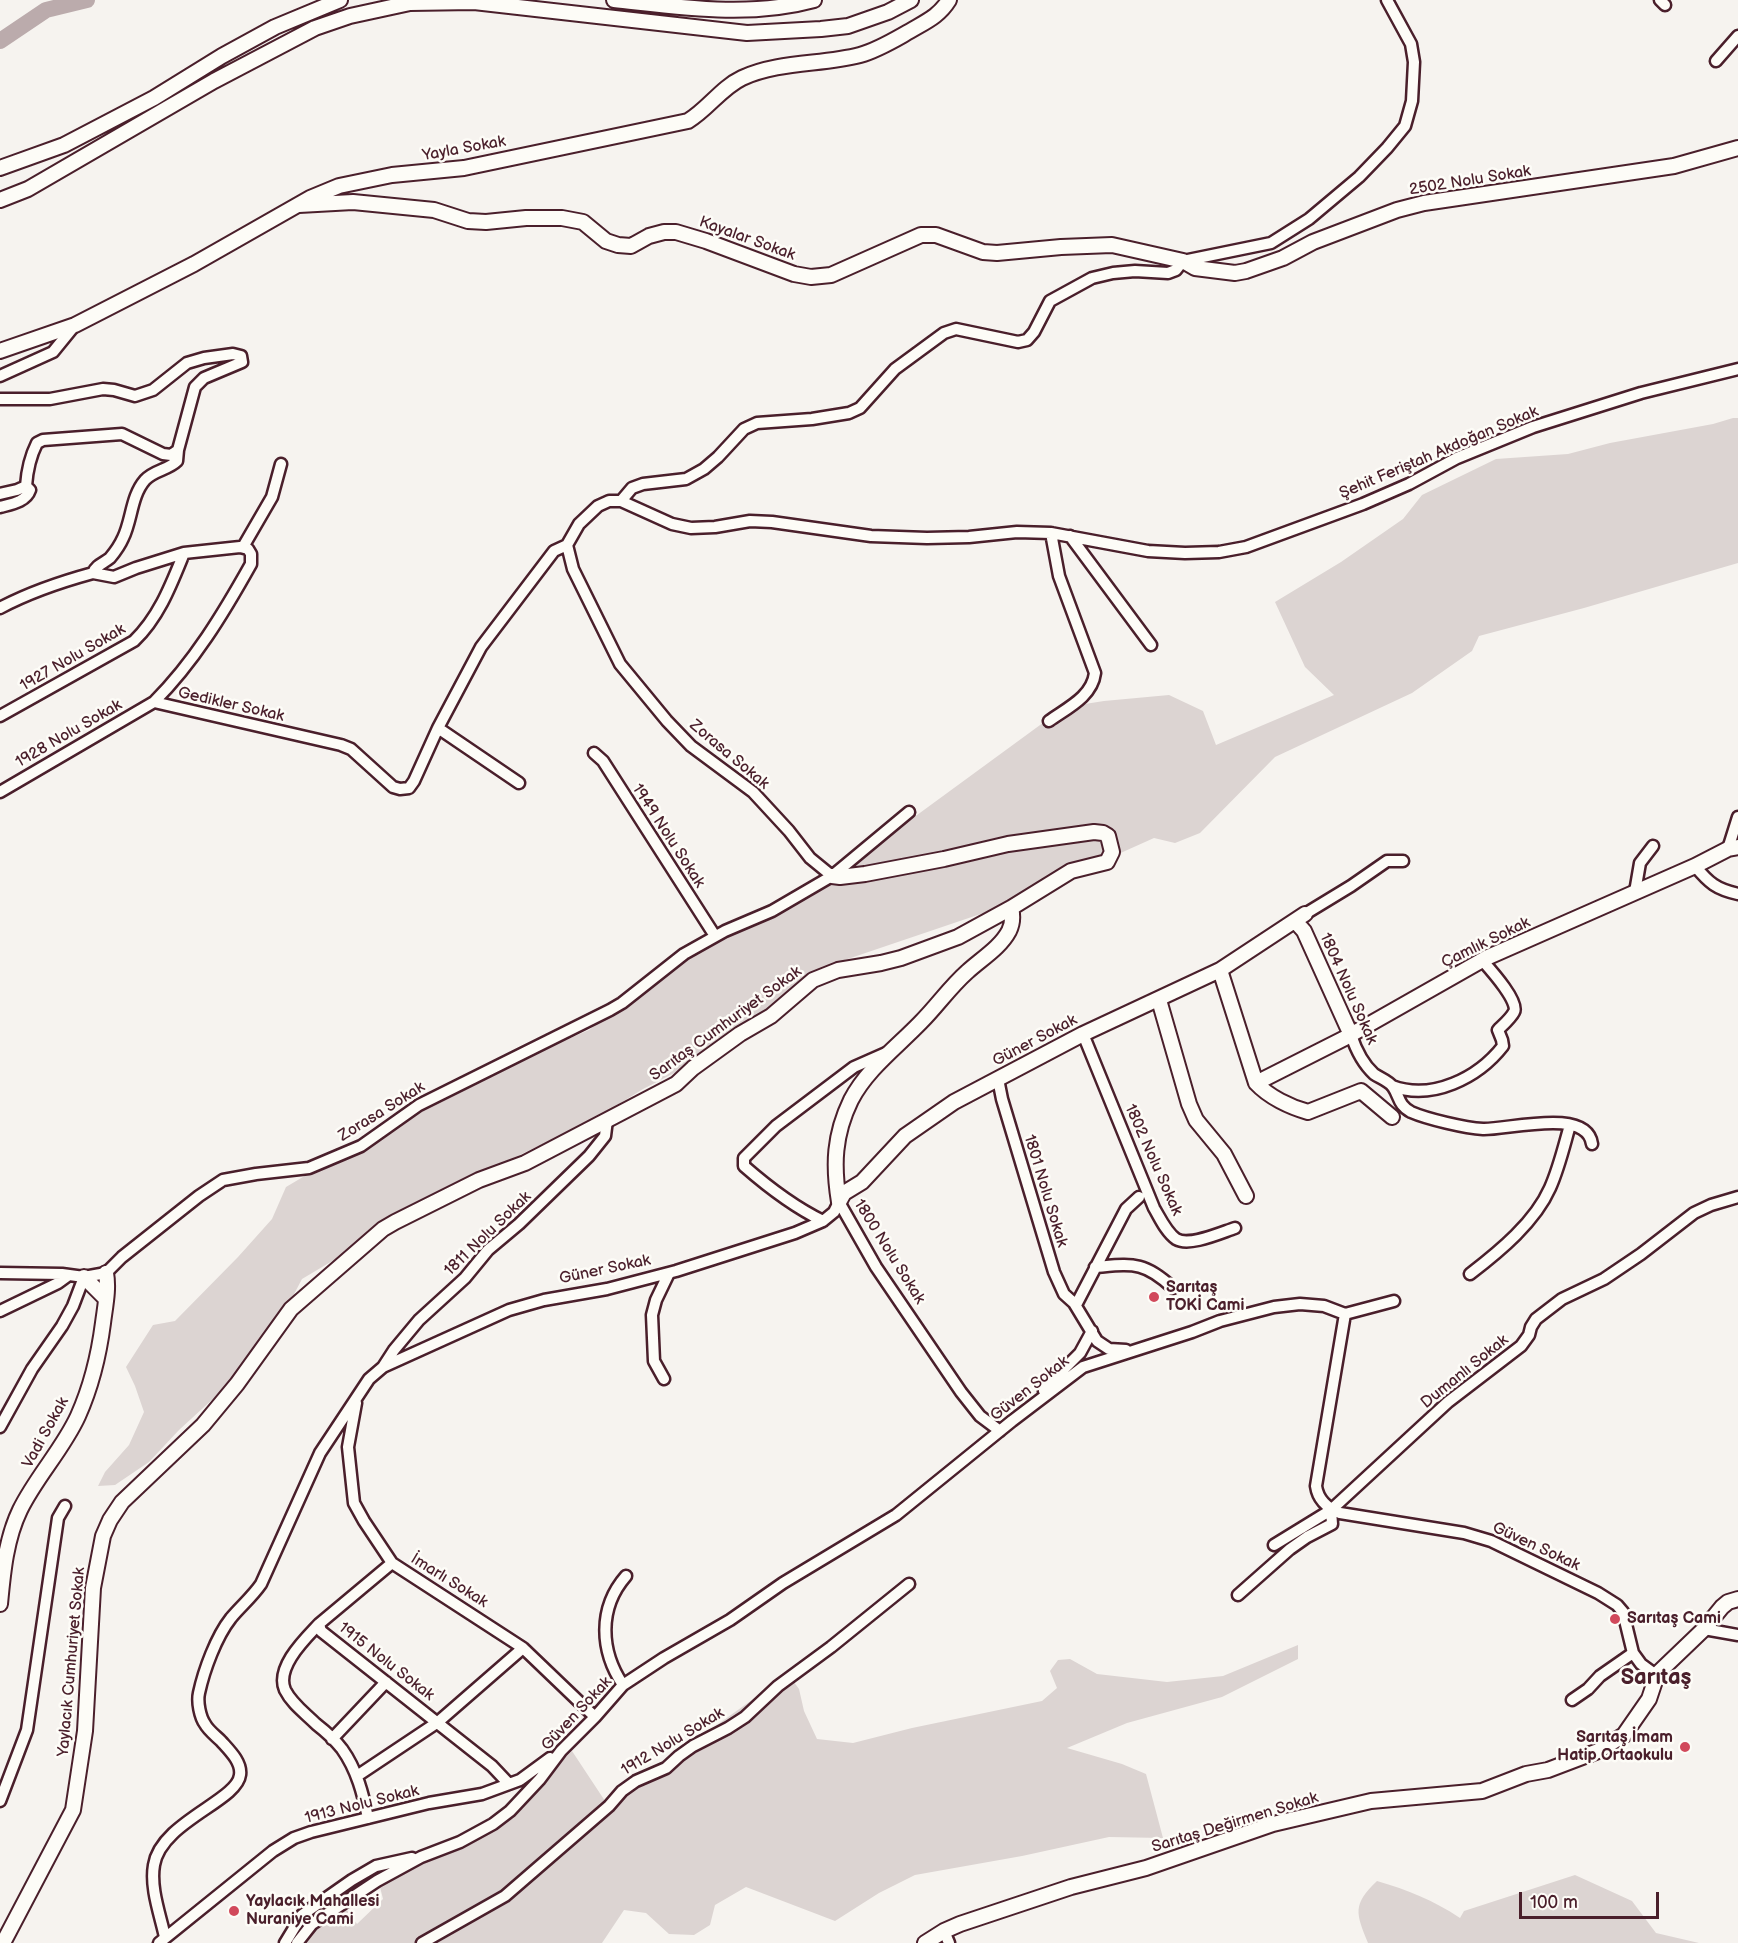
<!DOCTYPE html>
<html>
<head>
<meta charset="utf-8">
<style>
	body { margin:0 }
	#map { position:relative; width:1738px; height:1943px; overflow:hidden; background:#f6f3ef; font-family:"Balsamiq Sans",sans-serif }
	canvas { display:block }
	.scale { position:absolute; left:1519px; top:1892px; width:140px; height:27px; box-sizing:border-box; border:3px solid #4a1f2b; border-top:0; padding-left:8px; font-size:18px; line-height:21px; white-space:nowrap; color:#4a1f2b; -webkit-text-stroke:4px #fdfcf7; paint-order:stroke }
</style>
</head>
<body>
<div id="map">
<canvas width="1738" height="1943"></canvas>
<div class="scale">100 m</div>
</div>
<script>
const context = document.querySelector('canvas').getContext('2d');
context.lineJoin = 'round';
function fill(path, color) {
  context.fillStyle = color;
  context.fill(path, 'evenodd');
}
function strokePath(path, color, width, dash) {
  context.strokeStyle = color;
  context.lineWidth = width;
  context.lineCap = dash ? 'butt' : 'round';
  context.setLineDash(dash || []);
  context.stroke(path);
}
function write(font, color, halo, rows, align = 'center') {
  context.font = font + ' "Balsamiq Sans",sans-serif';
  context.lineWidth = 5;
  context.setLineDash([]);
  context.textBaseline = 'middle';
  context.strokeStyle = halo;
  context.fillStyle = color;
  for (const [text, x, y, turn = 0] of rows) {
    context.save();
    context.translate(x, y);
    context.rotate((+turn || 0) * Math.PI / 180);
    context.textAlign = isNaN(turn) ? turn : align;
    if (halo) context.strokeText(text, 0, 0);
    context.fillText(text, 0, 0);
    context.restore();
  }
}
fill(new Path2D(`
	M1733 418H1738V563L1584 608 1479 636 1472 651 1412 693 1275 757 1200 833 1175 843 1154 838 1047 886 1016 902 827 966 799 983 764 1019 721 1049 643 1089 598 1117 468 1180 302 1279 263 1353 179 1430 149 1462 115 1485 98 1486 105 1472 129 1445 144 1412 135 1386 126 1367 153 1325 175 1321 238 1257 272 1219 286 1187 308 1174 356 1155 422 1107 523 1058 589 1030 703 942 808 890 887 837 1051 717 1072 706 1104 701 1169 695 1203 711 1216 745 1334 695 1305 667 1275 602 1341 562 1403 519 1422 495 1496 459 1568 454 1610 443 1713 424Z
	M1298 1645V1659L1222 1697 1127 1723 1067 1748 1122 1764 1146 1774 1163 1838 1109 1837 1022 1856 915 1875 879 1893 835 1921 746 1887 715 1905 710 1925 694 1935 669 1934 646 1913 624 1910 602 1943H301L344 1906 357 1924 383 1899 379 1883 483 1832 533 1789 572 1751 607 1804 788 1674 799 1689 804 1711 817 1739 853 1743 912 1728 1042 1701 1057 1688 1050 1671 1058 1660 1070 1659 1097 1674 1167 1682 1223 1676Z
	M1575 1875 1632 1901 1656 1933 1699 1943H1368C1356 1913 1352 1905 1377 1881 1408 1890 1433 1900 1460 1918L1464 1911Z`), '#dcd4d2');
strokePath(new Path2D(`
	M0 41 46 10 87 0`), '#bbabac', 16);
const street = new Path2D(`
	M1660 0 1665 5
	M1716 61 1738 36
	M0 376 53 352 75 325
	M0 399H50L103 389 114 390 135 396 153 390 187 363 204 358 233 354 241 356 242 362 204 378 195 387 178 450 177 461C168 470 154 470 145 480 131 496 132 520 123 538 120 545 115 552 110 558 104 563 96 565 93 573L114 577 136 568 184 553 240 547 248 549 251 554V564C223 614 194 662 154 702L341 745 351 749 393 787 400 789 409 788 414 781 438 728 481 647 554 551 567 545
	M26 486C27 471 30 457 37 443L43 440 122 434 163 454 171 455 178 450
	M0 494 17 490 26 486 30 490C26 502 11 504 0 507
	M621 501 632 488 643 484 686 479 704 469 718 457 744 429 757 423 812 419 849 413 860 408 895 369 944 333 956 329 1018 342 1027 340 1034 332 1050 301 1092 278 1113 273 1135 271 1168 273 1176 270 1183 261 1271 243 1309 219 1359 177 1387 148 1405 126 1412 101 1414 62 1411 44 1387 0
	M1070 536 1151 645
	M243 547 272 497 281 464
	M0 608C30 592 60 582 93 573
	M0 716 134 641C159 617 171 585 184 553
	M1049 721C1067 708 1092 697 1095 673L1059 576 1051 533
	M438 728 519 783
	M594 753 603 761 715 936
	M0 792 154 702
	M1728 849 1738 817
	M1695 866C1709 883 1716 889 1738 894
	M832 876 810 858 789 831 753 792 691 746 667 721 620 664 573 569 567 545 579 524 598 506 609 501H621L672 524 691 528 715 527 750 521 772 522 871 536 927 538 969 537 1017 532 1051 533 1148 551 1185 553 1219 552 1246 547 1363 504 1409 484 1457 458 1533 427 1641 393 1738 369
	M1635 892 1640 863 1653 846
	M1305 914 1351 886 1387 861H1403
	M1083 1034 1154 1208C1160 1218 1166 1232 1176 1239 1189 1247 1220 1233 1235 1228
	M1351 1035C1356 1050 1362 1063 1374 1074 1380 1078 1389 1081 1393 1087 1400 1097 1398 1105 1411 1112 1427 1119 1465 1128 1483 1129 1507 1130 1587 1107 1592 1144
	M998 1079 1002 1099 1054 1272 1064 1294 1074 1303 1097 1341 1109 1349 1126 1350
	M1392 1086C1432 1101 1478 1078 1503 1046L1502 1040 1498 1030C1503 1025 1511 1018 1514 1012 1520 1002 1489 968 1482 960
	M839 1202 876 1267 961 1392 980 1416 1000 1431
	M823 1221C794 1207 768 1187 744 1166V1158L776 1126 854 1067 888 1052
	M1095 1267C1133 1264 1144 1261 1173 1288
	M0 1273 62 1274 84 1277 106 1273 122 1257 199 1196 223 1180 256 1174 309 1168 361 1146 419 1105 610 1010 622 1003 684 954 725 931 772 911 832 876 909 812
	M1470 1274C1500 1251 1535 1222 1550 1188 1559 1168 1564 1146 1570 1125
	M1076 1305 1126 1209 1139 1197
	M0 1311 58 1283 69 1275
	M1345 1314 1394 1301
	M383 1367 394 1350 419 1320 465 1278 488 1250 519 1224 589 1156 605 1136 607 1120
	M664 1379 654 1361 652 1315 656 1300 669 1273
	M1044 1391 1046 1387 1080 1353 1092 1331
	M356 1403 348 1447 354 1503 364 1521 392 1563 523 1648 595 1717
	M0 1427 32 1369 62 1326 73 1306 84 1277
	M1274 1545 1331 1510 1448 1402 1521 1346 1529 1335 1531 1327 1536 1319 1562 1299 1604 1279 1641 1254 1694 1213 1711 1205 1738 1197
	M392 1563 319 1624 321 1631 492 1766 509 1784
	M1238 1595 1290 1549 1307 1537 1332 1524 1331 1510
	M319 1624C306 1638 275 1667 285 1690 292 1704 305 1713 316 1724 325 1731 335 1740 342 1749 357 1770 363 1794 368 1818
	M1704 1629 1738 1635
	M623 1685C600 1651 598 1608 626 1576
	M1572 1700 1588 1689 1600 1676 1633 1653
	M332 1739 386 1682
	M357 1776 438 1722 523 1648
	M0 1801 27 1730 58 1518 65 1506
	M944 1931 949 1943
	M165 1937C160 1914 150 1888 154 1865 161 1822 237 1801 240 1775 242 1762 229 1750 221 1741 216 1736 208 1730 205 1724 200 1717 197 1702 199 1693 204 1670 216 1637 231 1618 241 1606 252 1597 261 1584L320 1453 369 1379 383 1367 509 1310 544 1300 607 1289 676 1271 795 1233 823 1221 834 1212 839 1202
	M159 1943 273 1851 294 1838 311 1832 429 1803 482 1794 520 1780 550 1758
	M285 1943 302 1915 352 1880 376 1866 412 1858
	M297 1943 312 1924 377 1881 421 1857 460 1842 493 1824 510 1811 540 1779 561 1751 595 1717 623 1685 664 1658 730 1620 783 1583 896 1515 1012 1421 1083 1367 1192 1332 1220 1321 1274 1307 1300 1304 1324 1306 1345 1314 1316 1486C1318 1500 1327 1508 1340 1513L1464 1533 1491 1541 1598 1593 1617 1605 1623 1612 1633 1653 1641 1664 1656 1675
	M422 1943 505 1896 609 1806 622 1791 636 1781 666 1768 679 1756 693 1746 728 1728 745 1717 778 1686 831 1647 909 1584`);
const secondary = new Path2D(`
	M614 0C680 7 749 18 814 0
	M0 168 64 145 154 98 222 56 275 27 340 0
	M0 200 28 189 214 81 315 28 350 16 410 3 474 2 747 33 821 29 848 26 888 12 911 0
	M299 205 353 202 434 210 468 221 486 222 526 218H562L583 222 606 241 618 245 631 246 649 236 664 232H676L706 241 794 274 811 277 831 275 921 235H936L983 252 997 253 1061 247 1112 245 1183 261 1195 268 1235 273 1246 271 1283 258 1313 242 1397 210 1424 203 1674 166 1738 148
	M0 351 75 325 194 264 310 198 339 186 392 175 464 168 688 121C708 109 721 88 742 78 779 61 822 65 860 55 878 50 894 40 910 31 927 21 939 16 949 0
	M1295 921 1304 931 1351 1035
	M1220 970 1256 1083 1345 1038 1486 958 1695 866 1728 849 1738 847
	M1159 1000 1189 1104 1196 1120 1224 1154 1246 1196
	M1256 1083C1269 1097 1290 1107 1308 1112L1361 1091 1392 1117
	M839 1202 844 1193 862 1182 905 1136 954 1102 1083 1034 1220 970 1305 914
	M839 1202C833 1165 834 1135 851 1100 867 1069 897 1047 921 1022 937 1006 950 987 967 972 981 959 1000 948 1009 931 1013 923 1013 916 1011 908
	M84 1277 106 1299
	M0 1604C3 1572 6 1539 20 1510 36 1477 63 1449 78 1416 91 1387 99 1354 103 1323 105 1307 109 1289 106 1273
	M3 1943 73 1810 85 1731 93 1588 103 1536 110 1520 122 1502 203 1425 237 1384 291 1309 383 1229 395 1222 479 1180 525 1163 676 1084 693 1068 740 1034 771 1016 813 980 838 970 881 963 901 958 958 937 1011 908 1071 871 1107 862 1112 852 1108 836 1103 833 1094 832 1008 844 944 859 865 874 840 877 832 876
	M925 1943 944 1931 960 1924 1071 1887 1146 1868 1273 1824 1371 1801 1482 1791 1526 1774 1548 1770 1598 1751 1624 1735 1649 1699 1654 1684 1656 1675 1704 1629 1722 1607 1728 1602 1738 1599`);
strokePath(street, '#4a1f2b', 15);
strokePath(secondary, '#4a1f2b', 18);
strokePath(street, '#fdfcf7', 10);
strokePath(secondary, '#fdfcf7', 14);
for (const [x, y, r, color] of [
	[1154,1297,6,"#d1495b"],
	[1615,1619,6,"#d1495b"],
	[1685,1747,6,"#d1495b"],
	[234,1911,6,"#d1495b"]
]) {
  const dot = new Path2D();
  dot.arc(x, y, r, 0, 2 * Math.PI);
  context.fillStyle = color;
  context.fill(dot);
  strokePath(dot, '#fdfcf7', 2);
}
write('16px', '#4a1f2b', '#fdfcf7', [
	["Yayla Sokak",464,149,-10],
	["2502 Nolu Sokak",1470,181,-9],
	["Kayalar Sokak",747,239,20],
	["Şehit Feriştah Akdoğan Sokak",1439,453,-23],
	["1927 Nolu Sokak",73,658,-30],
	["Gedikler Sokak",231,705,13],
	["1928 Nolu Sokak",69,734,-30],
	["Zorasa Sokak",729,755,40],
	["1949 Nolu Sokak",668,836,57],
	["Çamlık Sokak",1486,943,-26],
	["1804 Nolu Sokak",1348,989,66],
	["Sarıtaş Cumhuriyet Sokak",726,1024,-36],
	["Güner Sokak",1035,1041,-28],
	["Zorasa Sokak",382,1112,-32],
	["1802 Nolu Sokak",1153,1160,66],
	["1801 Nolu Sokak",1045,1191,73],
	["1811 Nolu Sokak",488,1234,-44],
	["1800 Nolu Sokak",889,1252,58],
	["Güner Sokak",605,1270,-12],
	["Dumanlı Sokak",1465,1372,-39],
	["Güven Sokak",1030,1389,-38],
	["Vadi Sokak",46,1433,-61],
	["Güven Sokak",1536,1547,25],
	["İmarlı Sokak",449,1581,32],
	["Yaylacık Cumhuriyet Sokak",72,1662,-85],
	["1915 Nolu Sokak",386,1662,38],
	["Güven Sokak",577,1714,-47],
	["1912 Nolu Sokak",673,1742,-31],
	["1913 Nolu Sokak",362,1805,-14],
	["Sarıtaş Değirmen Sokak",1235,1823,-17]
]);
write('bold 16px', '#4a1f2b', '#fdfcf7', [
	["Sarıtaş",1166,1288],
	["TOKİ Cami",1166,1306],
	["Sarıtaş Cami",1627,1619],
	["Sarıtaş İmam",1673,1738,"right"],
	["Hatip Ortaokulu",1673,1756,"right"],
	["Yaylacık Mahallesi",246,1902],
	["Nuraniye Cami",246,1920]
], 'left');
write('bold 22px', '#4a1f2b', '#fdfcf7', [
	["Sarıtaş",1656,1678]
]);
</script>
</body>
</html>
